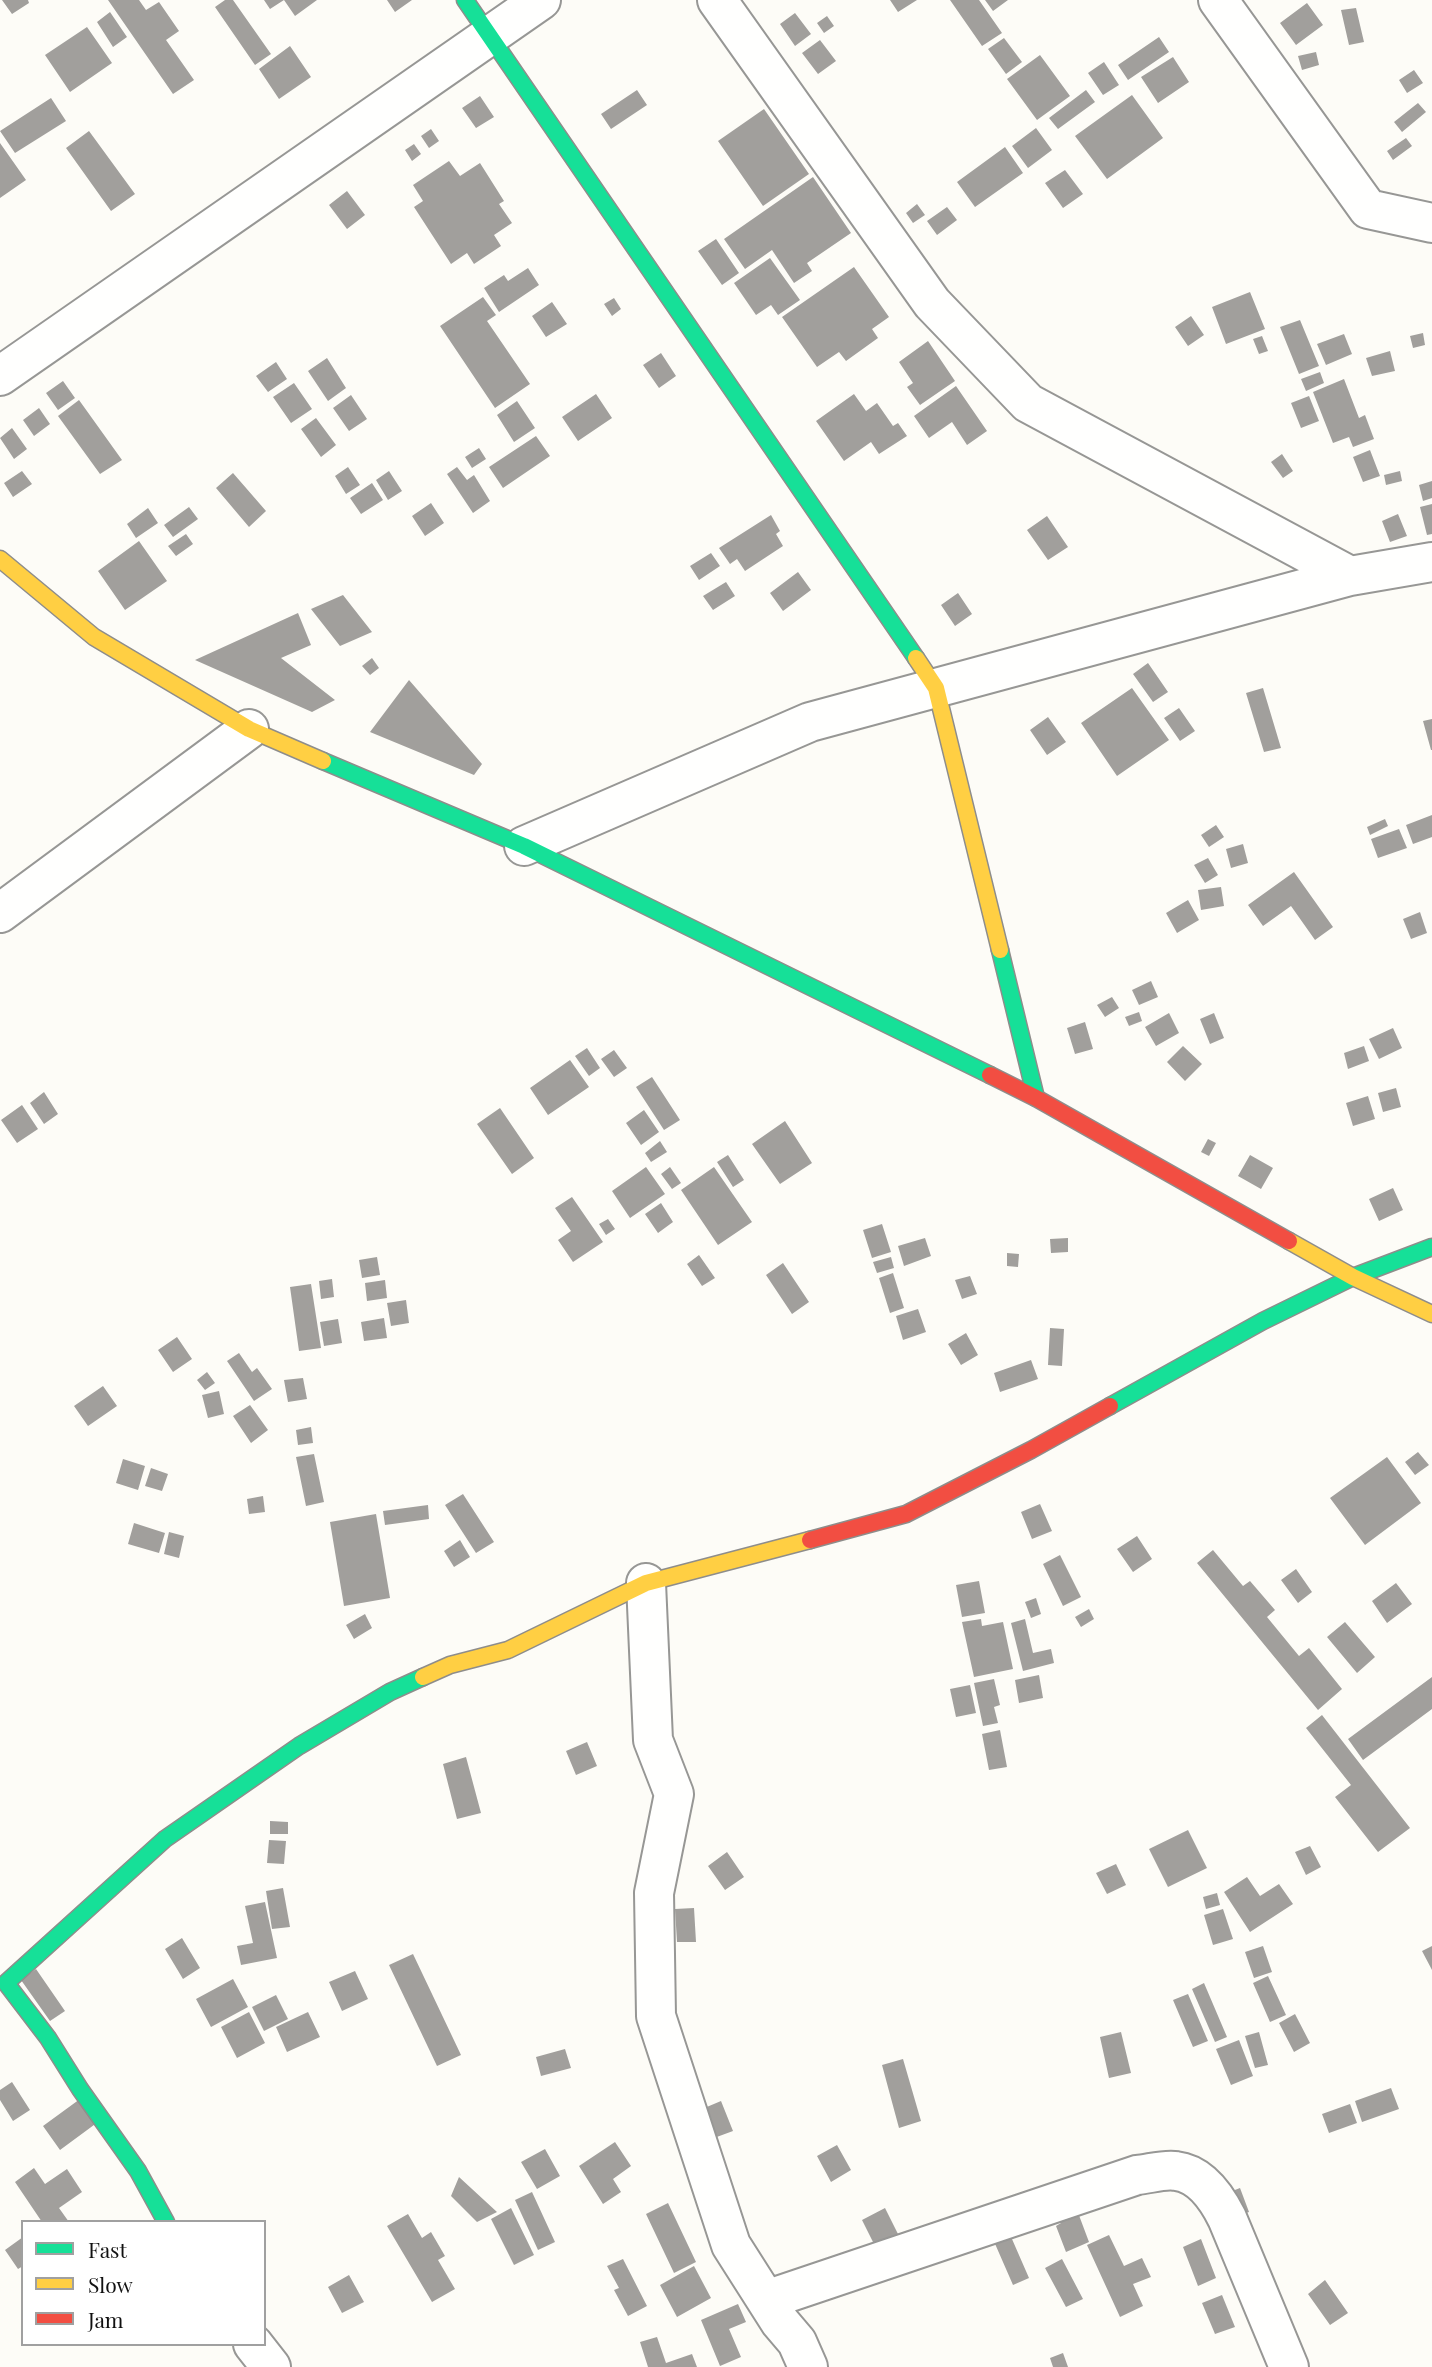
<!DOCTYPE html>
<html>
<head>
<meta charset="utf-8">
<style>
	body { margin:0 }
	#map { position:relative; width:1432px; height:2367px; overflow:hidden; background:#fdfcf7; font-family:"Playfair Display",serif }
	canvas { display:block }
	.legend { position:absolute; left:21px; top:2220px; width:245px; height:126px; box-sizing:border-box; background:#fff; border:2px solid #a0a0a0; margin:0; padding:9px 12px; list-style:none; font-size:21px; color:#111 }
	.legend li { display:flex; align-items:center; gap:14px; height:35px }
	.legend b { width:35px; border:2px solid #a0a0a0 }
</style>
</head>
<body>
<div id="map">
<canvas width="1432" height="2367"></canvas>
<ul class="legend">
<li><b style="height:9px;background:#16e098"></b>Fast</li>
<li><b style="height:9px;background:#ffcf43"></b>Slow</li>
<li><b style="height:9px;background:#f24e42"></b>Jam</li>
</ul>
</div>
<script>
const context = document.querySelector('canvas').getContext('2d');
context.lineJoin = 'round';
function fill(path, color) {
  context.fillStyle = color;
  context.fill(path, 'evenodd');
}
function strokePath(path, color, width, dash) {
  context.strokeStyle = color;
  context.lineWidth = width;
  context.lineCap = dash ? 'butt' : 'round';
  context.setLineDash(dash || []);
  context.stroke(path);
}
fill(new Path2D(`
	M2 0H28L29 3 12 14Z
	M108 0H139L146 10 159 2 179 31 166 40 194 80 173 94Z
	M225 0H233L271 54 255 65 215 7Z
	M264 0H317L295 16 284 0 270 9Z
	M387 0H412L395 12Z
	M890 0H917L898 12Z
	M950 0H979L1002 33 982 46Z
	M985 0H1008L993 11Z
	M1307 3 1323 25 1296 45 1280 23Z
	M1356 8 1364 42 1349 45 1341 10Z
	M110 12 127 37 113 47 97 22Z
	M795 13 811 34 795 46 780 24Z
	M827 16 834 26 824 33 817 23Z
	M87 27 112 63 70 92 45 55Z
	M1159 37 1169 52 1128 80 1118 65Z
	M1004 38 1022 62 1006 74 988 49Z
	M820 40 836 61 818 74 802 53Z
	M290 46 311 77 279 99 259 69Z
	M1316 52 1319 65 1302 70 1298 56Z
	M1040 55 1070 96 1037 120 1007 79Z
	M1173 57 1189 82 1158 103 1141 77Z
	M1104 62 1119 85 1103 95 1088 73Z
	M1414 70 1423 83 1407 93 1399 80Z
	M637 90 647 105 611 129 601 114Z
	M1086 90 1095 102 1058 129 1049 118Z
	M1132 95 1163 138 1107 179 1075 136Z
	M480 96 494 117 476 128 462 108Z
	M51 98 66 121 15 153 0 131Z
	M1418 103 1426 112 1402 132 1394 122Z
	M764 109 809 174 763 206 718 141Z
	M1036 128 1052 150 1028 168 1012 146Z
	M431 129 439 141 429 148 421 136Z
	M89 131 135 194 111 211 66 148Z
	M1406 138 1412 146 1393 160 1387 151Z
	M0 143 26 180 0 198Z
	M414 144 421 154 412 161 405 150Z
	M1005 147 1023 173 975 207 957 182Z
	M449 161 460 176 480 163 504 201 499 204 512 223 494 235 501 246 474 264 467 253 451 264 414 207 423 201 413 185Z
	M1065 170 1083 194 1063 208 1045 183Z
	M813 177 851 233 807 263 812 271 794 283 772 250 745 269 724 239Z
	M347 191 365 215 347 229 329 205Z
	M917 204 925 215 913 223 906 213Z
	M947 207 957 220 937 235 927 221Z
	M716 239 739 273 722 285 698 251Z
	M770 258 800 300 778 315 771 305 756 315 734 283Z
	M854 267 889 317 872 329 878 338 846 361 839 352 817 367 782 317Z
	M528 268 539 285 499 312 484 288 504 275 508 281Z
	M1250 292 1265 329 1226 344 1212 307Z
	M483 297 496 315 487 321 530 384 495 408 440 326Z
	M614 298 621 309 612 316 604 304Z
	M552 302 567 324 546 337 532 316Z
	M1191 316 1204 335 1188 346 1175 327Z
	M1300 320 1319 366 1299 374 1280 327Z
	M1423 333 1425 345 1413 348 1410 336Z
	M1344 334 1352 354 1326 365 1317 344Z
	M1262 336 1268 351 1259 354 1253 339Z
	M928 341 955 381 920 405 907 387 913 383 899 362Z
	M1390 351 1395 371 1372 376 1366 358Z
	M661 353 676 376 659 388 643 365Z
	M327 358 346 388 328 401 308 371Z
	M276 362 287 379 268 392 256 376Z
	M1320 372 1324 383 1306 391 1301 379Z
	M1344 379 1359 418 1365 415 1374 439 1353 447 1349 437 1333 443 1313 392Z
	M63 381 75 398 58 410 46 393Z
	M294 383 312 409 291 423 273 397Z
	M956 386 987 431 967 445 952 422 929 438 914 416Z
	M596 394 612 418 578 441 562 417Z
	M854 394 866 411 877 403 893 426 898 423 907 436 879 454 871 442 844 461 816 421Z
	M351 395 367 419 349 431 333 408Z
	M1309 396 1319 421 1301 428 1291 403Z
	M79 400 122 460 100 474 58 416Z
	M517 401 535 428 514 442 497 415Z
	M39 408 50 424 34 436 23 420Z
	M316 418 336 445 321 457 301 429Z
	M12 428 27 449 14 459 0 438Z
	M536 436 550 456 503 488 489 467Z
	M479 448 486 459 472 468 465 457Z
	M1370 450 1380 476 1363 482 1353 457Z
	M1282 454 1293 471 1283 478 1271 462Z
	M348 467 360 485 346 494 335 476Z
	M457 467 467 480 474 475 490 501 473 513 447 474Z
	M22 471 32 484 13 497 4 483Z
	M389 471 402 491 388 500 376 480Z
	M1400 471 1402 481 1386 485 1384 475Z
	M233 473 266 511 249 527 216 488Z
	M1432 481V498L1423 501 1419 485Z
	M372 483 383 500 361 514 350 498Z
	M431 503 444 523 425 536 412 516Z
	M1432 504V534L1427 535 1420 507Z
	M189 507 198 519 173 537 164 525Z
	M148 508 158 523 136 538 127 524Z
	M1398 514 1407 536 1390 542 1382 521Z
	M771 515 780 531 776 534 783 546 745 571 737 559 730 564 719 548Z
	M1047 516 1068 547 1048 560 1027 530Z
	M186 534 193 544 176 556 168 546Z
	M139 541 167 581 125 610 98 571Z
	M711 553 720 566 699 580 690 566Z
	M798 572 811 590 783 611 770 593Z
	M726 582 735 596 713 610 703 596Z
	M958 593 972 614 955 626 941 605Z
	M343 595 372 632 340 646 311 609Z
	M298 613 311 645 281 658 335 700 312 712 195 660Z
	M372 658 379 668 370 675 362 666Z
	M1148 663 1168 692 1153 702 1133 674Z
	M409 680 482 764 474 775 370 732Z
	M1132 688 1169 740 1117 776 1081 723Z
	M1263 688 1281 748 1264 752 1246 693Z
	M1179 708 1195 731 1180 741 1164 718Z
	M1048 717 1066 742 1047 755 1030 730Z
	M1432 719V750H1431L1423 721Z
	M1432 815V837L1413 844 1406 825Z
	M1385 819 1388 826 1370 835 1367 827Z
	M1216 825 1224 837 1209 847 1201 835Z
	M1399 829 1407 848 1378 858 1371 839Z
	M1243 844 1248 863 1231 868 1226 849Z
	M1208 858 1218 875 1205 883 1194 865Z
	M1294 872 1333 927 1315 940 1291 906 1263 926 1248 905Z
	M1221 887 1224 906 1201 910 1198 890Z
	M1188 900 1199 920 1177 933 1166 913Z
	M1420 912 1427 933 1411 939 1403 919Z
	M1151 981 1158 997 1139 1005 1132 990Z
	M1112 997 1119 1008 1105 1017 1097 1005Z
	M1139 1012 1142 1021 1129 1026 1125 1017Z
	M1169 1013 1179 1033 1156 1046 1145 1027Z
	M1214 1013 1224 1038 1210 1044 1200 1019Z
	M1085 1022 1093 1049 1075 1054 1067 1028Z
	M1393 1028 1402 1048 1379 1059 1369 1039Z
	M1183 1046 1202 1064 1185 1081 1167 1062Z
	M1364 1046 1369 1061 1348 1069 1344 1053Z
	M587 1048 600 1068 589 1076 575 1056Z
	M614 1050 627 1068 614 1077 601 1059Z
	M570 1060 589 1087 548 1115 530 1088Z
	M652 1077 680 1120 664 1130 636 1087Z
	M1396 1088 1401 1107 1383 1112 1378 1093Z
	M44 1092 58 1114 44 1124 30 1103Z
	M1368 1096 1375 1119 1353 1126 1346 1103Z
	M22 1105 38 1129 17 1143 1 1120Z
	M500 1108 534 1158 512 1174 477 1124Z
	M644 1110 659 1132 641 1145 626 1123Z
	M785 1121 812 1163 780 1184 752 1144Z
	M1208 1139 1216 1143 1209 1156 1201 1152Z
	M660 1141 667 1152 651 1162 645 1153Z
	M728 1155 744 1180 733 1187 717 1162Z
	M1250 1155 1273 1168 1261 1189 1238 1176Z
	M646 1167 665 1194 630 1218 612 1191Z
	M670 1167 681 1183 672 1189 661 1174Z
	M714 1167 752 1222 718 1245 681 1190Z
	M1393 1188 1403 1210 1379 1221 1369 1199Z
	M572 1197 603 1242 573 1262 558 1240 571 1231 555 1208Z
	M661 1203 673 1222 658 1233 645 1214Z
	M608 1219 615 1229 606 1235 599 1224Z
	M882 1224 891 1252 872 1258 863 1230Z
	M925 1238 931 1256 904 1266 898 1246Z
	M1068 1238V1252L1051 1253 1050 1239Z
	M1007 1253 1019 1254 1018 1267 1007 1266Z
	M699 1255 715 1278 702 1286 687 1264Z
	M377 1257 380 1275 362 1278 359 1260Z
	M891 1257 894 1268 877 1273 873 1262Z
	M783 1263 809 1302 792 1314 766 1275Z
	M893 1273 904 1308 890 1313 879 1278Z
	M970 1276 977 1294 962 1299 955 1280Z
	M332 1279 334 1297 321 1299 319 1281Z
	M385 1280 387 1298 367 1301 365 1283Z
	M311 1284 321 1348 299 1351 290 1287Z
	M406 1300 409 1323 391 1326 387 1303Z
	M918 1309 926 1332 903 1340 896 1316Z
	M384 1318 387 1338 364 1341 361 1322Z
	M338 1319 342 1343 324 1346 320 1322Z
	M1050 1328 1064 1329 1062 1366 1048 1365Z
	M966 1333 978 1355 961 1365 948 1344Z
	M177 1337 192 1359 173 1372 158 1350Z
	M239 1353 252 1372 257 1368 272 1389 254 1401 227 1361Z
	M1031 1360 1038 1379 1000 1392 994 1373Z
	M207 1372 215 1383 205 1390 197 1380Z
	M303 1378 307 1399 288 1402 284 1380Z
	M103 1386 117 1406 88 1426 74 1406Z
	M219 1391 224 1414 208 1418 202 1395Z
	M250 1405 268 1430 251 1443 233 1416Z
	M311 1427 313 1443 298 1445 296 1430Z
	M1418 1452 1429 1465 1415 1475 1405 1462Z
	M314 1454 324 1502 306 1506 296 1457Z
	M1387 1457 1421 1503 1365 1545 1330 1498Z
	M123 1459 145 1466 138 1490 116 1483Z
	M151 1468 168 1474 162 1491 145 1486Z
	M463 1494 494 1542 476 1553 445 1505Z
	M263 1496 265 1512 249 1514 247 1499Z
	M1040 1504 1052 1531 1032 1539 1021 1512Z
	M428 1505 429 1519 385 1525 383 1511Z
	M376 1514 390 1598 344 1606 330 1522Z
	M134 1523 165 1533 159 1553 128 1544Z
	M169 1532 184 1536 179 1558 164 1554Z
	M1137 1536 1152 1559 1133 1572 1117 1549Z
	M460 1540 470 1557 454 1567 444 1551Z
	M1213 1550 1243 1586 1250 1581 1275 1610 1267 1617 1299 1656 1309 1648 1342 1689 1318 1710 1197 1563Z
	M1060 1555 1081 1597 1063 1606 1043 1564Z
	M1296 1569 1312 1592 1298 1603 1281 1580Z
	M979 1581 985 1613 962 1617 956 1585Z
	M1396 1583 1412 1604 1387 1623 1372 1601Z
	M1036 1598 1041 1614 1031 1618 1025 1602Z
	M1089 1609 1094 1619 1081 1627 1075 1617Z
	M365 1614 372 1628 354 1639 346 1625Z
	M981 1619 982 1626 1003 1622 1013 1669 974 1677 962 1622Z
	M1025 1619 1033 1653 1051 1649 1054 1663 1023 1671 1011 1623Z
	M1345 1622 1375 1657 1357 1673 1327 1637Z
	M1039 1675 1043 1698 1019 1703 1015 1680Z
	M1432 1677V1709L1363 1760 1348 1739Z
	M994 1679 1000 1705 994 1707 998 1723 983 1726 974 1683Z
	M970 1685 976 1713 956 1717 950 1689Z
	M1322 1715 1410 1828 1378 1852 1335 1797 1351 1785 1306 1728Z
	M1000 1730 1007 1767 989 1770 982 1734Z
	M587 1742 597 1766 576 1775 566 1751Z
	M466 1757 481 1813 457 1819 443 1764Z
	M270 1821 288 1822V1834H270Z
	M1188 1830 1207 1868 1168 1887 1149 1849Z
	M269 1840 286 1841 284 1864 267 1863Z
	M1310 1846 1321 1867 1306 1875 1295 1852Z
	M727 1852 744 1877 725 1890 708 1866Z
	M1116 1864 1126 1885 1107 1894 1096 1873Z
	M1247 1877 1260 1896 1279 1884 1293 1904 1250 1932 1224 1892Z
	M283 1888 290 1927 272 1929 266 1891Z
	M1217 1893 1220 1905 1206 1909 1203 1897Z
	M265 1902 277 1958 241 1965 237 1946 253 1943 245 1906Z
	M694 1908 696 1942H677L675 1909Z
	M1223 1909 1233 1939 1213 1945 1204 1915Z
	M182 1938 200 1968 183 1979 165 1949Z
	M1263 1946 1272 1972 1254 1978 1245 1952Z
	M1432 1946V1970L1422 1951Z
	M413 1954 461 2055 437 2066 389 1965Z
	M36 1969 65 2011 50 2021 21 1980Z
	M355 1971 368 1999 342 2011 329 1982Z
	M1268 1976 1286 2015 1270 2022 1253 1983Z
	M233 1979 248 2007 211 2027 196 1999Z
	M1204 1983 1227 2037 1215 2042 1192 1989Z
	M1188 1994 1208 2041 1193 2047 1173 2000Z
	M276 1995 288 2019 264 2031 252 2007Z
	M249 2012 265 2043 237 2058 221 2027Z
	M308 2012 320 2037 287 2052 276 2027Z
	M1295 2014 1310 2043 1294 2052 1279 2023Z
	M1121 2032 1131 2073 1109 2078 1100 2037Z
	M1259 2032 1268 2065 1255 2068 1245 2036Z
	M1239 2040 1253 2076 1231 2085 1216 2049Z
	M565 2049 571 2068 541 2076 536 2057Z
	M903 2059 921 2121 899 2128 882 2065Z
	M12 2082 30 2110 13 2121 0 2100V2090Z
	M1391 2088 1399 2109 1362 2122 1355 2101Z
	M80 2099 98 2122 60 2150 43 2126Z
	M721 2101 733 2131 714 2138 702 2109Z
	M1350 2104 1357 2123 1329 2133 1322 2114Z
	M615 2142 631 2166 613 2179 621 2192 603 2204 579 2166Z
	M837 2145 851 2170 831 2182 817 2156Z
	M545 2149 560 2176 537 2189 521 2162Z
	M34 2168 45 2184 67 2169 82 2192 59 2208 69 2222H42L15 2182Z
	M459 2177 497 2212 477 2222 451 2196Z
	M1240 2188 1249 2212 1231 2218 1222 2195Z
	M532 2192 555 2242 538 2250 515 2200Z
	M1074 2202 1089 2242 1066 2252 1056 2226 1061 2223 1055 2209Z
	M668 2203 696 2262 674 2273 646 2214Z
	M511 2208 534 2255 514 2265 491 2219Z
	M885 2208 898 2234 875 2246 862 2220Z
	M408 2214 422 2238 431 2232 445 2256 438 2260 455 2289 432 2302 387 2226Z
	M1005 2223 1029 2278 1013 2285 989 2230Z
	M1109 2235 1124 2266 1142 2258 1151 2277 1133 2284 1143 2306 1120 2317 1087 2245Z
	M23 2237V2266L18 2269 5 2250Z
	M1201 2239 1216 2278 1198 2286 1183 2247Z
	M623 2259 647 2306 628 2316 614 2290 619 2288 607 2266Z
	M1062 2259 1083 2299 1066 2307 1045 2268Z
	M694 2266 711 2298 677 2317 660 2285Z
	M349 2275 364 2302 342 2313 328 2287Z
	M1325 2280 1348 2313 1330 2325 1308 2294Z
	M1222 2295 1235 2327 1215 2334 1202 2303Z
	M738 2304 746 2322 729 2329 741 2357 720 2366 701 2320Z
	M657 2337 666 2363 692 2354 697 2367H648L640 2342Z
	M1063 2353 1068 2367H1053L1050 2358Z`), '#a19f9c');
const street = new Path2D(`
	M717 0 932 303 1028 403 1350 576
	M1218 0 1368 209 1432 223
	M0 376 541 0
	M524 846 810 722 1350 576 1432 562
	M0 913 249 729
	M646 1583 653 1740 674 1794 654 1893 656 2016 731 2245 780 2322 797 2342 808 2367
	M766 2300 1137 2175C1149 2174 1164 2169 1176 2171 1201 2174 1217 2198 1227 2218L1289 2367
	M253 2344 271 2367`);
const fast = new Path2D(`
	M465 0 916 658
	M323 761 524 846 990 1075
	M1000 950 1036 1098
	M1110 1406 1263 1321 1353 1277 1432 1247
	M166 2222 138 2171 80 2089 48 2038 6 1983 165 1839 299 1746 390 1692 423 1677`);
const slow = new Path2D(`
	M0 559 94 637 249 729 323 761
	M916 658 936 688 1000 950
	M1289 1241 1353 1277 1432 1314
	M423 1677 450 1665 508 1650 646 1583 810 1540`);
const jam = new Path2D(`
	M990 1075 1036 1098 1289 1241
	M810 1540 906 1514 1031 1450 1110 1406`);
strokePath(street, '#979795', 42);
strokePath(fast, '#8e8d8b', 19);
strokePath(slow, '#8e8d8b', 19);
strokePath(jam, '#8e8d8b', 19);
strokePath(street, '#fffffe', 38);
strokePath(fast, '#16e098', 16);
strokePath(slow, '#ffcf43', 16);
strokePath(jam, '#f24e42', 16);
</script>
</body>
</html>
